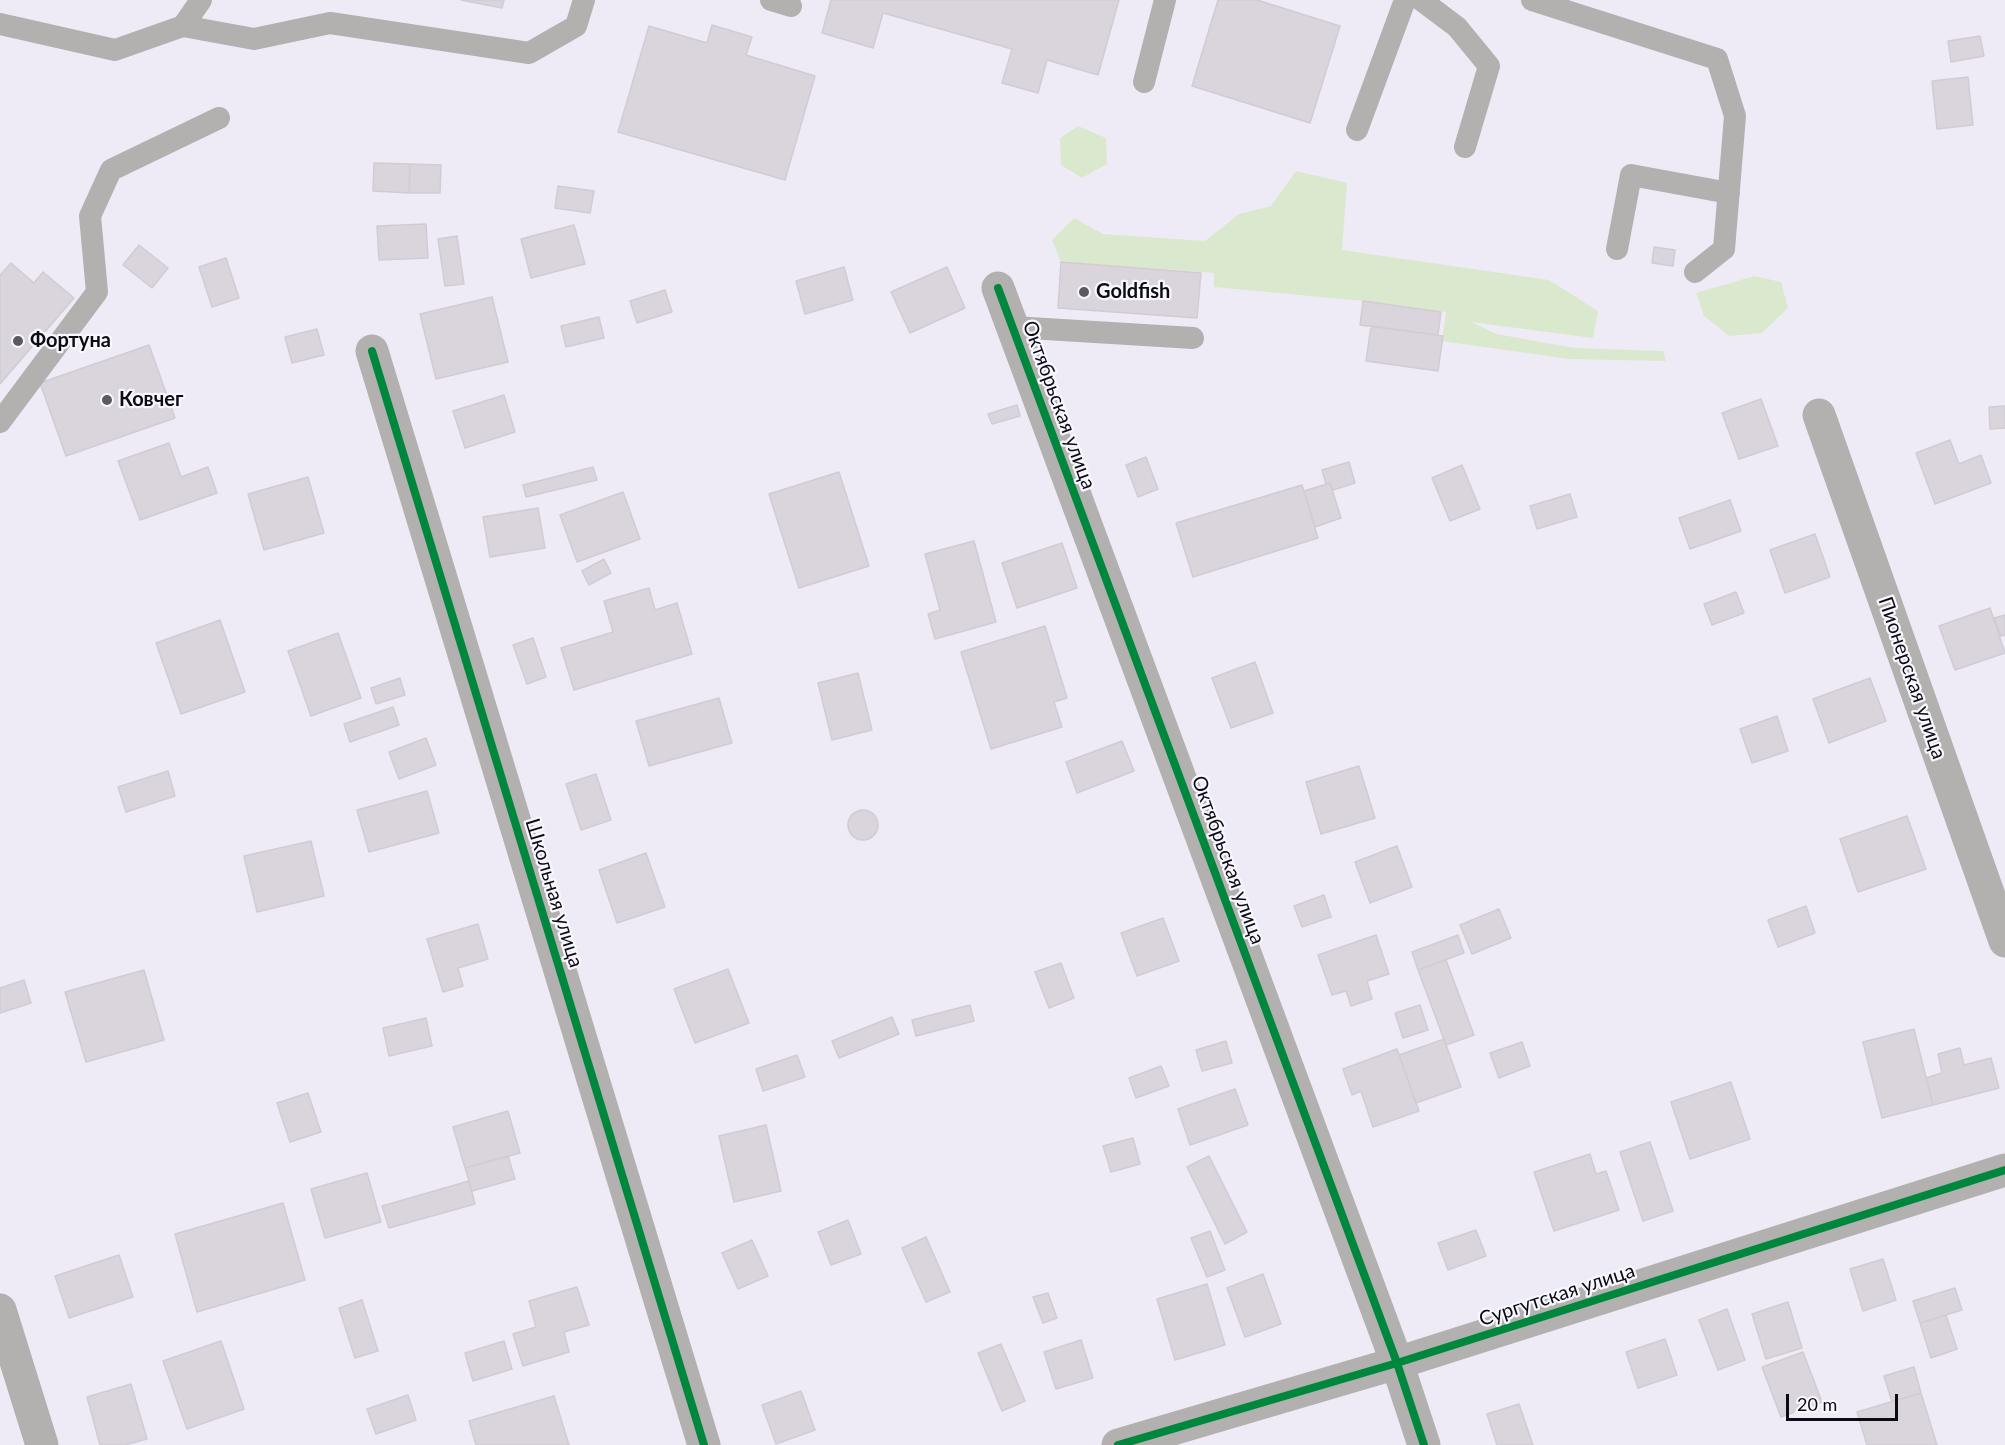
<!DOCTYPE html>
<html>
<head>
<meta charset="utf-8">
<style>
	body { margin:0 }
	#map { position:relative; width:2005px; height:1445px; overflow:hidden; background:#eeebf6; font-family:Lato,sans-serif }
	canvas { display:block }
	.scale { position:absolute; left:1786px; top:1394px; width:112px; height:27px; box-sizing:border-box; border:3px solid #0c0a14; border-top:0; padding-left:8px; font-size:18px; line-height:21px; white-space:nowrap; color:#0c0a14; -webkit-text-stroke:4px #f8f7fd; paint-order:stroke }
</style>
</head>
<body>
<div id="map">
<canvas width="2005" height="1445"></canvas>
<div class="scale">20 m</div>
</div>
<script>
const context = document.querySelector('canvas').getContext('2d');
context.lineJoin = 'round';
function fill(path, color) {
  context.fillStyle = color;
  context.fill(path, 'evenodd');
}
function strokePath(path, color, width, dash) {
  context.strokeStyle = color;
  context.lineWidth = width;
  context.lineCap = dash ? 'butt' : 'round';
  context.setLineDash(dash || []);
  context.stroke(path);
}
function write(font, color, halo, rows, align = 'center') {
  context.font = font + ' Lato,sans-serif';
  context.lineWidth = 4.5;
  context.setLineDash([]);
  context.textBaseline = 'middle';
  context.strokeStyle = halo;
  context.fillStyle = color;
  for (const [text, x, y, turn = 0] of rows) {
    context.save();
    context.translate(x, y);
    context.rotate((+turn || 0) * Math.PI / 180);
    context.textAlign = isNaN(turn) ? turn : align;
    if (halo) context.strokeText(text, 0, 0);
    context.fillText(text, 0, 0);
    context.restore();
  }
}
fill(new Path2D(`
	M1078 126 1106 138 1107 164 1082 178 1061 165 1060 138Z
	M1296 171 1347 183 1342 250 1549 280 1598 311 1593 338 1471 322 1497 334 1574 348 1663 351 1666 361 1569 359 1442 341 1446 312 1363 301 1214 287V273L1061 262 1052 240 1074 218 1103 234 1205 241 1239 214 1271 206Z
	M1754 276 1781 282 1788 308 1762 333 1729 336 1704 316 1696 293Z`), '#dae9ce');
const building = new Path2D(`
	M461 0H504L502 8Z
	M831 0H1119L1098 75 1047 60 1038 93 1002 83 1012 49 883 13 873 48 822 33Z
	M1218 0H1257L1340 26 1310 123 1192 86Z
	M712 25 752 37 746 55 815 76 785 180 618 132 649 26 707 43Z
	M1980 36 1984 56 1951 62 1948 41Z
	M1968 77 1973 125 1937 129 1932 81Z
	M374 163 410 164 409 193 373 191Z
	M410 164 441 165 440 193H409Z
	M558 186 594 191 590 213 555 208Z
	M426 224 428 258 379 260 377 226Z
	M574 225 585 264 531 278 521 239Z
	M457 236 464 284 445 286 438 239Z
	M139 245 168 268 152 288 123 265Z
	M1654 247 1675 250 1673 266 1652 263Z
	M226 258 239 298 212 307 199 267Z
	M1061 262 1201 273 1197 318 1058 308Z
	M11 263 34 283 43 272 74 298 0 384V275Z
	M844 267 853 300 805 314 796 281Z
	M947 267 965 308 910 333 891 292Z
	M665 290 672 312 637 323 630 301Z
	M492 297 508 362 436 379 420 314Z
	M1363 301 1441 312 1438 335 1360 325Z
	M599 317 604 338 566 347 561 326Z
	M1371 326 1443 336 1438 371 1366 361Z
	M317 329 324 355 292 363 285 337Z
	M149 345 175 418 66 456 40 383Z
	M504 395 515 432 465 448 453 411Z
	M1761 399 1778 446 1739 459 1722 413Z
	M1017 405 1020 416 992 424 988 414Z
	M2005 406V428L1990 429 1989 407Z
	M1950 440 1959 464 1981 455 1991 483 1935 504 1916 453Z
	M169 443 181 477 208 467 217 493 140 520 118 461Z
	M1146 457 1158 489 1138 497 1126 465Z
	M1349 462 1355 483 1333 490 1330 483 1326 484 1322 470Z
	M1462 465 1480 509 1450 521 1432 478Z
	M593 467 597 480 526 497 523 485Z
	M839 472 869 566 799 588 769 494Z
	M308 477 324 533 264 550 248 494Z
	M1330 483 1341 518 1315 527 1304 491Z
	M1302 485 1318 538 1193 577 1176 523Z
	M623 492 640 539 577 562 560 515Z
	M1570 494 1577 517 1537 529 1530 506Z
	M1730 500 1741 531 1690 549 1679 518Z
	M538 508 545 548 490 557 483 517Z
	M1815 534 1830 577 1785 593 1770 550Z
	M974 541 996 622 935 639 928 614 940 610 925 554Z
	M1062 543 1077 588 1017 608 1002 563Z
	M604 559 611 573 589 585 582 571Z
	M649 588 655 610 677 603 692 654 574 690 561 648 613 632 604 601Z
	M1736 592 1744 613 1712 625 1704 604Z
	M1990 608 2005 653 1955 670 1939 626Z
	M2005 615V635L2001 636 1994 618Z
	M220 620 245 692 181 714 156 643Z
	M1045 626 1067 698 1054 702 1062 727 991 749 961 652Z
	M338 633 361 698 311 716 288 651Z
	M533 638 546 677 527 684 513 645Z
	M1255 662 1273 713 1231 728 1212 678Z
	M858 673 872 730 832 740 818 683Z
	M400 678 405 695 376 704 371 688Z
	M1870 678 1886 721 1829 743 1813 699Z
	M719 698 732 743 649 766 636 721Z
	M393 707 399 725 350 742 344 724Z
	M1777 716 1788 751 1752 763 1740 729Z
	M426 738 436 765 399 779 389 752Z
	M1122 741 1134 771 1077 793 1066 762Z
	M1359 766 1375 818 1321 834 1306 782Z
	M168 771 175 796 126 812 118 787Z
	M596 774 611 820 581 830 566 784Z
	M427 791 439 833 369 852 357 810Z
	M848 825a15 15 0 1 1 30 0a15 15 0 1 1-30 0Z
	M1907 816 1926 869 1858 892 1840 839Z
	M311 841 324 896 257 912 244 856Z
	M1397 846 1412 887 1370 903 1355 862Z
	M646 853 665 907 617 923 599 870Z
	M1324 895 1331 917 1302 927 1294 906Z
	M1806 906 1815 933 1778 947 1768 920Z
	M1499 909 1511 938 1472 954 1460 925Z
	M1163 918 1179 961 1137 976 1121 933Z
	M478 924 488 959 458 968 463 986 443 992 427 939Z
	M1376 935 1389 974 1367 981 1372 999 1351 1006 1346 991 1332 995 1318 955Z
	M1458 935 1464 953 1418 970 1412 952Z
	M1446 960 1474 1035 1446 1045 1418 970Z
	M1061 963 1074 998 1049 1008 1035 972Z
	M728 969 749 1023 695 1043 674 989Z
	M144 970 164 1040 86 1062 65 992Z
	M24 980 31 1003 0 1013V988Z
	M970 1005 974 1021 916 1036 912 1020Z
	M1420 1005 1428 1030 1403 1038 1395 1013Z
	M892 1017 899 1034 839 1058 832 1041Z
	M426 1018 432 1046 389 1056 383 1028Z
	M1914 1029 1933 1105 1882 1118 1863 1042Z
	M1444 1039 1461 1087 1416 1103 1399 1055Z
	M1226 1041 1232 1063 1202 1071 1196 1050Z
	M1522 1042 1530 1066 1499 1078 1490 1053Z
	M1960 1048 1964 1065 1991 1058 1999 1088 1933 1105 1926 1078 1942 1073 1938 1054Z
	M1397 1049 1419 1111 1373 1127 1361 1091 1352 1095 1343 1069Z
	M797 1055 805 1077 763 1091 756 1069Z
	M1161 1066 1169 1086 1136 1098 1129 1078Z
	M1731 1082 1750 1139 1690 1159 1671 1102Z
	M1235 1089 1248 1125 1190 1145 1178 1109Z
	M308 1093 321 1132 290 1142 277 1103Z
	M508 1111 520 1153 465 1168 453 1127Z
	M766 1125 781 1191 734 1202 719 1136Z
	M1133 1138 1140 1164 1111 1172 1103 1146Z
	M1650 1142 1673 1211 1643 1221 1620 1152Z
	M1590 1154 1596 1174 1606 1171 1619 1210 1554 1231 1534 1172Z
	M508 1156 515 1179 472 1191 465 1168Z
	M1209 1156 1247 1232 1225 1244 1187 1167Z
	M367 1173 381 1222 325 1238 311 1189Z
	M469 1181 475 1204 389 1228 382 1206Z
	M283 1203 305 1280 197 1312 175 1234Z
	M848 1220 861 1254 831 1265 818 1232Z
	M1476 1230 1486 1256 1448 1270 1438 1243Z
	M1210 1231 1225 1270 1207 1277 1191 1238Z
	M926 1237 950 1292 926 1302 902 1248Z
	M752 1240 768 1276 738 1289 722 1253Z
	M119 1255 133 1297 69 1318 55 1276Z
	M1883 1259 1896 1300 1863 1311 1850 1269Z
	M1263 1274 1281 1324 1245 1337 1227 1288Z
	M1207 1284 1225 1345 1175 1360 1157 1299Z
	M577 1287 589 1325 564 1332 569 1352 523 1366 513 1334 536 1327 529 1301Z
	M1955 1288 1962 1310 1920 1323 1913 1301Z
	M1048 1293 1057 1318 1043 1323 1033 1297Z
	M362 1300 378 1351 355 1358 339 1308Z
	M1788 1302 1802 1348 1766 1359 1752 1314Z
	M1727 1309 1745 1360 1718 1370 1699 1320Z
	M1946 1315 1957 1349 1931 1358 1920 1323Z
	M1665 1339 1677 1375 1638 1388 1626 1352Z
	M1081 1340 1093 1378 1056 1389 1044 1352Z
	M221 1341 244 1409 187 1429 163 1361Z
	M504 1341 512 1369 473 1381 465 1353Z
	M1001 1344 1025 1401 1002 1411 978 1353Z
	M1803 1352 1822 1402 1781 1417 1762 1367Z
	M1914 1367 1921 1393 1892 1402 1884 1376Z
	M131 1384 147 1439 125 1445H100L87 1397Z
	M801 1391 815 1430 776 1444 762 1405Z
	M1921 1393 1937 1445H1867L1857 1412Z
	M408 1395 416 1420 376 1434 367 1409Z
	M554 1396 569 1445H476L469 1421Z
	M1519 1404 1533 1445H1497L1487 1414Z`);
fill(building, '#dad4dd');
strokePath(building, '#d2cbd4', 1.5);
strokePath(new Path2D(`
	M771 0 791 6
	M1421 0 1457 27 1489 66 1465 147
	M1532 0 1717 59 1735 116 1724 249 1695 272
	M0 24 115 50 183 26 254 39 330 23 529 53 576 26 584 0
	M183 26 201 0
	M1144 82 1165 0
	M1357 130 1405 0
	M1617 249 1631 175 1729 193
	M1013 327 1193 338
	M0 422 97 292 90 216 111 170 219 118`), '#b3b0b0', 22);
strokePath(new Path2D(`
	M998 288 1397 1363 1424 1445
	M372 351 704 1445
	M1819 415 2005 941
	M0 1310 42 1445
	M1118 1445 1397 1363 2005 1170`), '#b3b0b0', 33);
strokePath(new Path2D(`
	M998 288 1397 1363 1424 1445
	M372 351 704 1445
	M1118 1445 1397 1363 2005 1170`), '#00873e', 8);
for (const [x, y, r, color] of [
	[1084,292,6,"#5b5963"],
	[18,341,6,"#5b5963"],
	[107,400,6,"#5b5963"]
]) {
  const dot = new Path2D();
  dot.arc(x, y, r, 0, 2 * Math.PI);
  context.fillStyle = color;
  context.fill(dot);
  strokePath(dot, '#f8f7fd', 2);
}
write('bold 20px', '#0c0a14', '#f8f7fd', [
	["Goldfish",1096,292],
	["Фортуна",30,341],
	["Ковчег",119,400]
], 'left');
write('20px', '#0c0a14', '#f8f7fd', [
	["Октябрьская улица",1059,405,70],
	["Пионерская улица",1912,678,71],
	["Октябрьская улица",1228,860,70],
	["Школьная улица",554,893,73],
	["Сургутская улица",1557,1295,-18]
]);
</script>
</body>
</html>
